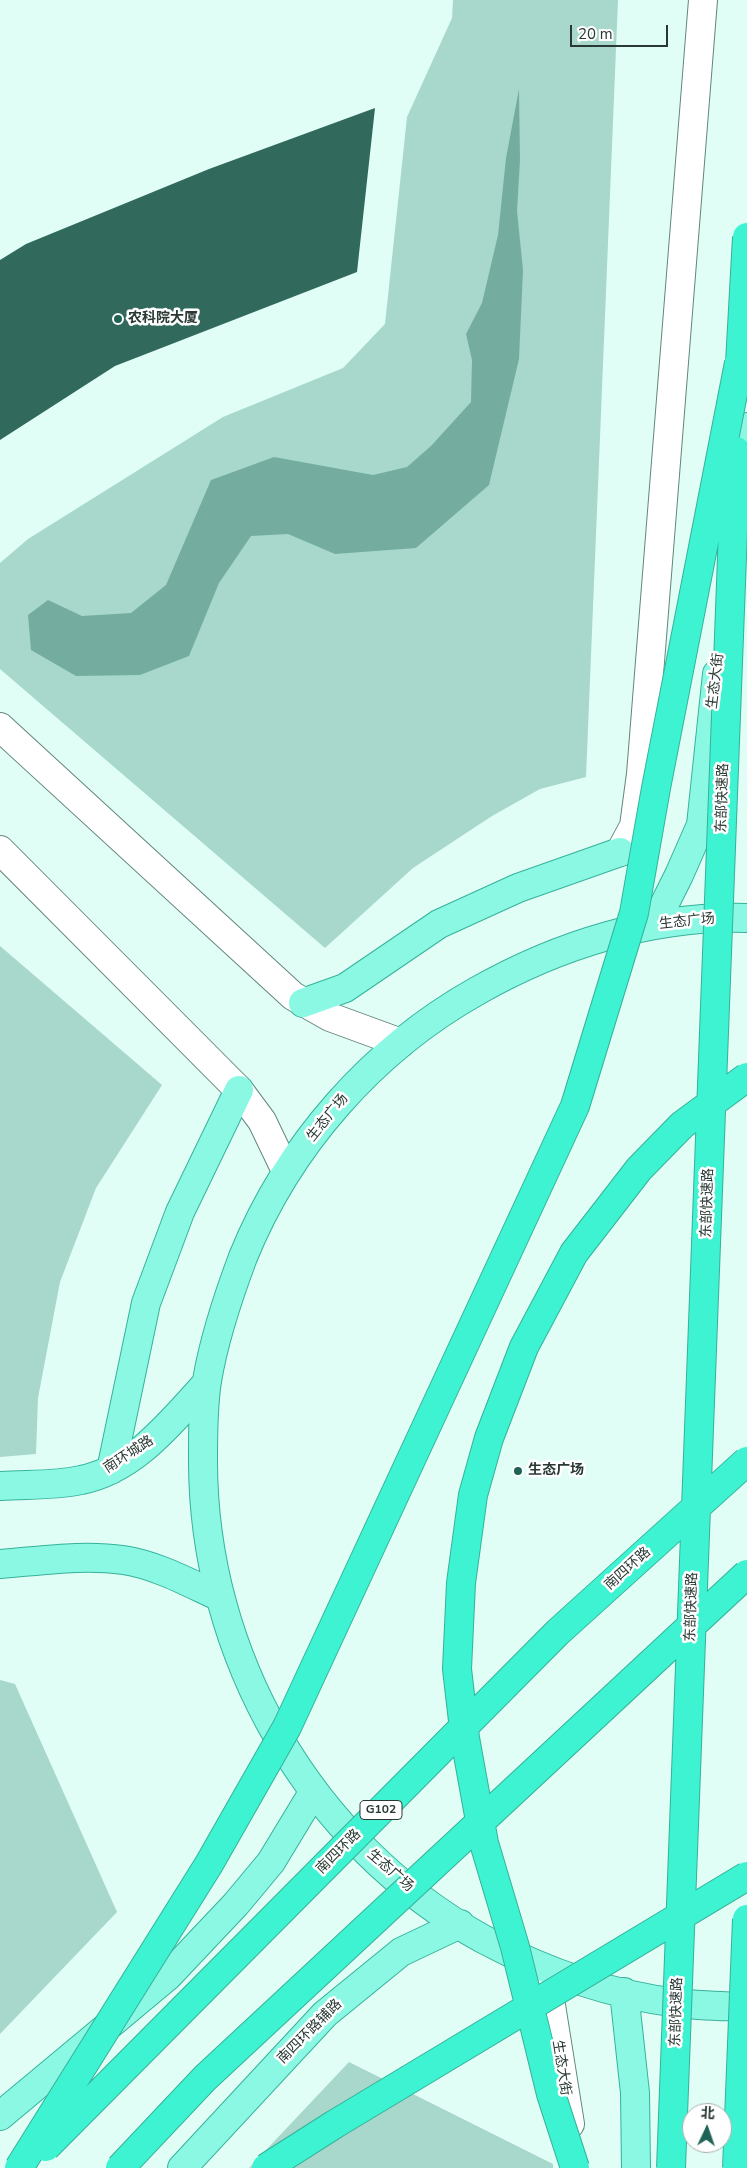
<!DOCTYPE html>
<html>
<head>
<meta charset="utf-8">
<style>
	body { margin:0 }
	#map { position:relative; width:747px; height:2168px; overflow:hidden; background:#e0fef6; font-family:"Nunito Sans","Noto Sans SC",sans-serif }
	canvas { display:block }
	.north { position:absolute; left:682px; top:2103px; width:50px; height:50px; box-sizing:border-box; background:#fff; border:1px solid #a9afae; border-radius:50%; rotate:3deg; font-size:14px; font-weight:700; line-height:20px; text-align:center; color:#293834 }
	.north::after { content:''; display:block; margin:auto; width:18px; height:22px; background:#1e6355; clip-path:polygon(50% 0,100% 100%,50% 72%,0 100%) }
	.scale { position:absolute; left:570px; top:25px; width:98px; height:22px; box-sizing:border-box; border:2px solid #293834; border-top:0; padding-left:6px; font-size:15px; line-height:18px; white-space:nowrap; color:#293834; -webkit-text-stroke:4px #fff; paint-order:stroke }
</style>
</head>
<body>
<div id="map">
<canvas width="747" height="2168"></canvas>
<div class="north">北</div>
<div class="scale">20 m</div>
</div>
<script>
const context = document.querySelector('canvas').getContext('2d');
context.lineJoin = 'round';
function fill(path, color) {
  context.fillStyle = color;
  context.fill(path, 'evenodd');
}
function strokePath(path, color, width, dash) {
  context.strokeStyle = color;
  context.lineWidth = width;
  context.lineCap = dash ? 'butt' : 'round';
  context.setLineDash(dash || []);
  context.stroke(path);
}
function write(font, color, halo, rows, align = 'center') {
  context.font = font + ' "Nunito Sans","Noto Sans SC",sans-serif';
  context.lineWidth = 5;
  context.setLineDash([]);
  context.textBaseline = 'middle';
  context.strokeStyle = halo;
  context.fillStyle = color;
  for (const [text, x, y, turn = 0] of rows) {
    context.save();
    context.translate(x, y);
    context.rotate((+turn || 0) * Math.PI / 180);
    context.textAlign = isNaN(turn) ? turn : align;
    if (halo) context.strokeText(text, 0, 0);
    context.fillText(text, 0, 0);
    context.restore();
  }
}
fill(new Path2D(`
	M453 0H618L586 777 540 789 492 816 413 868 325 948 0 669V563L28 539 223 417 343 368 385 324 407 117 452 18Z
	M0 946 162 1085 96 1188 60 1282 38 1398 36 1454 0 1457Z
	M0 1680 15 1684 117 1912 0 2034Z
	M349 2062 553 2164V2168H249Z`), '#a7d8cb');
fill(new Path2D(`
	M519 89 520 160 517 211 523 270 519 359 489 485 416 548 335 554 288 534 251 536 219 583 189 656 140 675 76 676 31 650 28 615 48 600 82 616 131 613 166 585 211 480 274 457 373 475 407 467 431 446 471 402 472 360 466 334 482 303 498 235 506 158Z`), '#74ad9f');
fill(new Path2D(`
	M375 108 357 272 115 366 0 440V260L26 244 209 169Z`), '#31695d');
const minor = new Path2D(`
	M0 727 293 996 330 1017 401 1043
	M0 850 239 1090 262 1121 286 1171
	M620 852 634 826 641 774 703 0
	M546 1974 570 2124`);
const major = new Path2D(`
	M741 477 747 427
	M747 918C653 915 558 945 477 991 372 1050 288 1146 243 1257 228 1297 214 1338 207 1381 203 1406 203 1432 203 1458 202 1655 310 1843 483 1939 543 1971 611 1995 678 2003 701 2006 724 2006 747 2007
	M654 925 679 875 701 825 717 674
	M303 1003 345 988 439 924 518 888 620 852
	M111 1470 146 1303 180 1212 239 1090
	M0 1486C26 1484 55 1486 81 1480 135 1469 171 1422 206 1384
	M0 1564C40 1561 83 1554 123 1560 157 1565 189 1583 220 1597
	M624 1992 635 2093 636 2168
	M0 2116 168 1976 236 1904 271 1862 314 1791
	M182 2168 325 2014 401 1952 460 1924`);
strokePath(minor, '#63867d', 30);
strokePath(major, '#36b29a', 30);
strokePath(minor, '#fff', 28);
strokePath(major, '#8bf8e3', 28);
const highwayBridge = new Path2D(`
	M739 381 747 237
	M46 2147 558 1632 747 1461
	M19 2168 209 1864 287 1727 575 1106 634 913 656 788 739 363
	M120 2168 205 2078 747 1574
	M266 2168 335 2124 747 1876
	M575 2168 551 2094 515 1947 484 1843 465 1738 457 1669 461 1583 473 1495 489 1438 524 1347 574 1253 639 1169 682 1125 747 1077
	M671 2168 736 451
	M737 2168 747 1919`);
strokePath(highwayBridge, '#36b29a', 30, []);
strokePath(highwayBridge, '#3df3d1', 28);
for (const [x, y, r, color] of [
	[118,319,5,"#1e6355"],
	[518,1471,5,"#1e6355"]
]) {
  const dot = new Path2D();
  dot.arc(x, y, r, 0, 2 * Math.PI);
  context.fillStyle = color;
  context.fill(dot);
  strokePath(dot, '#fff', 2);
}
for (const [x, y, w] of [
	[381,1810,42]
]) {
  const box = new Path2D();
  box.roundRect(x - w / 2, y - 9.5, w, 19, 4);
  context.fillStyle = '#fff';
  context.fill(box);
  strokePath(box, '#293834', 1);
}
write('bold 12px', '#293834', null, [
	["G102",381,1810]
]);
write('bold 14px', '#293834', '#fff', [
	["农科院大厦",128,319],
	["生态广场",528,1471]
], 'left');
write('14px', '#293834', '#fff', [
	["生态大街",716,681,-83],
	["东部快速路",723,798,-88],
	["生态广场",687,922,-6],
	["生态广场",328,1118,-51],
	["东部快速路",708,1203,-88],
	["南环城路",129,1455,-33],
	["南四环路",628,1569,-42],
	["东部快速路",692,1607,-88],
	["南四环路",339,1852,-45],
	["生态广场",390,1871,41],
	["东部快速路",677,2012,-88],
	["南四环路辅路",310,2032,-45],
	["生态大街",561,2068,81]
]);
</script>
</body>
</html>
